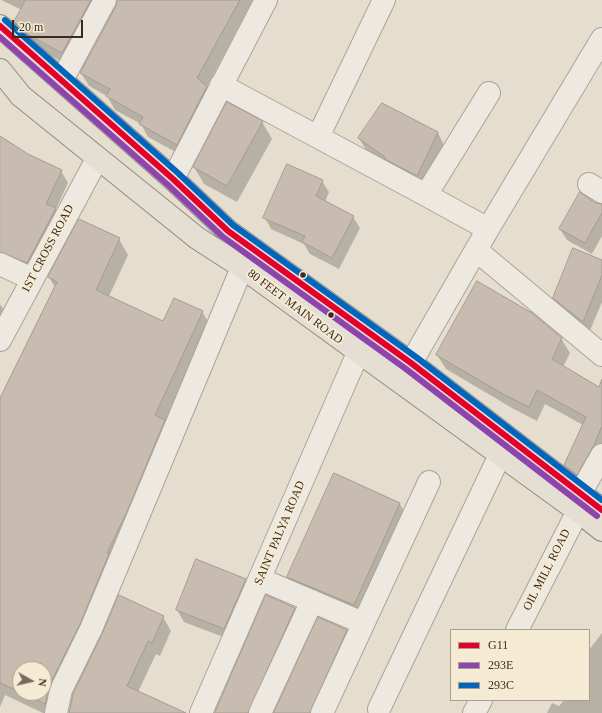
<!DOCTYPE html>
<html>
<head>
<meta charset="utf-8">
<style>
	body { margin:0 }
	#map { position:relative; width:602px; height:713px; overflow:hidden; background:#e5decf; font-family:Georgia,serif }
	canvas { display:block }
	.legend { position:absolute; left:450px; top:629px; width:140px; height:72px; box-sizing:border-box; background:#f5ebd5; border:1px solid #aa9e8c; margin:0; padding:5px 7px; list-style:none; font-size:12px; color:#392b1f }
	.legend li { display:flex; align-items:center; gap:8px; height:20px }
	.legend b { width:20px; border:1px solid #aa9e8c }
	.north { position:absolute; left:12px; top:661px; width:40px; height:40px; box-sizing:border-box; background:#f5ebd5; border:1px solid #aa9e8c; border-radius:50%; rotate:98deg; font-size:11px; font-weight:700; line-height:16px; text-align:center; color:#392b1f }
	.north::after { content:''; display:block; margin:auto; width:14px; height:18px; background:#756a5d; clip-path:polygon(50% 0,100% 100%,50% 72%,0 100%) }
	.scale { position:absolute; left:12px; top:20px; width:71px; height:18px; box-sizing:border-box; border:2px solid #392b1f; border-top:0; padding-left:5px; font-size:12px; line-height:14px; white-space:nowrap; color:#392b1f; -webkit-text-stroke:3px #f5ebd5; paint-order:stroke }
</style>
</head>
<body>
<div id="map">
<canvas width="602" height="713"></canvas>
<ul class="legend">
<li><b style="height:5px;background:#e4002b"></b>G11</li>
<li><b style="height:5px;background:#8e44ad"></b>293E</li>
<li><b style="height:5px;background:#0065bd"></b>293C</li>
</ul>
<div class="north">N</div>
<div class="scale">20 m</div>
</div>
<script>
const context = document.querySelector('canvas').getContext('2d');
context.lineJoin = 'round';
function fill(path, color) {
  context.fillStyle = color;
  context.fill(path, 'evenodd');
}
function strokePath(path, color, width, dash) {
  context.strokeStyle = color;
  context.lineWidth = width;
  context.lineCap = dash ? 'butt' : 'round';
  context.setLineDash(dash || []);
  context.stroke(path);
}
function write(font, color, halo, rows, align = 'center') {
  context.font = font + ' Georgia,serif';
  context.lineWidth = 4;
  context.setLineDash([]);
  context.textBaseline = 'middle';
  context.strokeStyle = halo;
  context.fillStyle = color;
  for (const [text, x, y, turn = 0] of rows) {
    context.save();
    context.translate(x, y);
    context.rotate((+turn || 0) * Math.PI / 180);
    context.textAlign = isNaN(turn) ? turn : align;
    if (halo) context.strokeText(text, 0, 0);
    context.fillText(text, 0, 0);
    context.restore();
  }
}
fill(new Path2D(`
	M1 0H253L207 87 214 100 185 157 148 137 141 124 115 110 107 96 89 86 81 73 118 2 112 1 70 66 37 48 23 35 15 22 22 10Z
	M382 104 438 133 444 145 423 187 366 150 359 138Z
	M262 122 272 139 237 202 204 184 194 167Z
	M0 137 27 155 61 171 68 183 56 209 62 221 34 274 0 266Z
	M322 181 329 192 325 202 353 217 360 228 339 269 310 254 304 244 271 229 265 218Z
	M595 204 602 205V236L592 254 567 240 560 229Z
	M119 239 128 255 99 318 58 293 49 277Z
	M602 261V302L589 333 560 309 554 297Z
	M0 304 5 312 0 323Z
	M202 312 211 326 54 713H43L5 695 0 707V413L163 323ZM20 669H44V693H20Z
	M561 338 570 353 563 367 602 390V461L574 480 566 465 583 425 545 404 537 421 512 408 446 369 437 355Z
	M335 474 400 504 412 525 366 626 300 598 288 577Z
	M245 580 252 592 231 640 184 622 177 610Z
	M294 608 302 622 260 713H216Z
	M163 617 171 631 160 656 156 654 138 692 184 713H70Z
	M346 630 354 644 322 713H275Z
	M602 633V713H547L552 703 559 706 564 700H589V650Z`), '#0003');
const building = new Path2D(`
	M26 0H91L62 53 29 35 14 22Z
	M117 0H240L197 78 207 86 177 145 139 124 143 117 106 96 110 89 80 73 116 6Z
	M227 102 263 121 227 186 193 167Z
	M382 103 438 132 417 176 385 159V157L358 138Z
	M0 136 28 154 62 170 46 204 56 208 27 263 0 252Z
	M287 164 323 180 316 196 354 216 332 258 302 242 305 236 263 218Z
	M580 192 595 203 602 204V213L585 243 559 229Z
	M79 219 120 238 96 290 163 321 174 298 203 311 155 415 165 420 126 514 107 553 109 554 80 624 50 684 45 704 22 693H44V669H20V692L0 683V398L57 282 48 277Z
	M573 248 602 260V275L583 322 553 298Z
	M477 281 532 313 562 338 552 359 599 387 602 379V426L593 447 577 475 564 465 586 417 537 390 529 407 503 394 436 355Z
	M334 473 400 503 354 605 287 577Z
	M196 559 246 579 224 629 176 610Z
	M119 595 164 616 152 643 148 641 127 686 186 713H69L73 694 102 634Z
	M266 595 295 608 248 713H215Z
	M318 617 347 630 310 713H274Z`);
fill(building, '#c8bcb0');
strokePath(building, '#a59a8e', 1);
const minor = new Path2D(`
	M62 80 105 0
	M221 85 426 195
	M318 137 384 0
	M173 179 266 0
	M589 184 602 192
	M488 229 426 195 489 93
	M476 250 602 355
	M0 264 32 279
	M0 340 97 159
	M411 363 488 229 602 39
	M580 494 602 455
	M260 579 363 623
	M517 630 578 511
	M379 709 500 455
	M56 713 61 690 91 629 249 251
	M201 713 358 353
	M260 713 312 601
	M322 713 429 482
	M474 713 481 700`);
const major = new Path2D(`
	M0 26 173 179 228 231 411 363 602 510
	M0 70 21 96 197 238 242 267 578 511 602 530`);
strokePath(minor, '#aaa398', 24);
strokePath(major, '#90897f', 24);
strokePath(minor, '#ede9e0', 22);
strokePath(major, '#e4dfd2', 22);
strokePath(new Path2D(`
	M0 26 173 179 228 231 411 363 602 510`), '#e4002b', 6);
strokePath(new Path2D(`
	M0 37 168 185 223 237 406 369 597 516`), '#8e44ad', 6);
strokePath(new Path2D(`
	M5 20 178 173 233 225 416 357 602 500`), '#0065bd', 6);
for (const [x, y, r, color] of [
	[303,275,3.5,"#392b1f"],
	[331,315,3.5,"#392b1f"]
]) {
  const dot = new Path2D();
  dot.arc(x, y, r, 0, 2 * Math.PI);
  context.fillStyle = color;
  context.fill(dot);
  strokePath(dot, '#f5ebd5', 1.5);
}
write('12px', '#392b1f', '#f5ebd5', [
	["1ST CROSS ROAD",48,249,-62],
	["80 FEET MAIN ROAD",295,307,37],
	["SAINT PALYA ROAD",280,533,-67],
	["OIL MILL ROAD",547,570,-63]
]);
</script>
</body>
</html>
